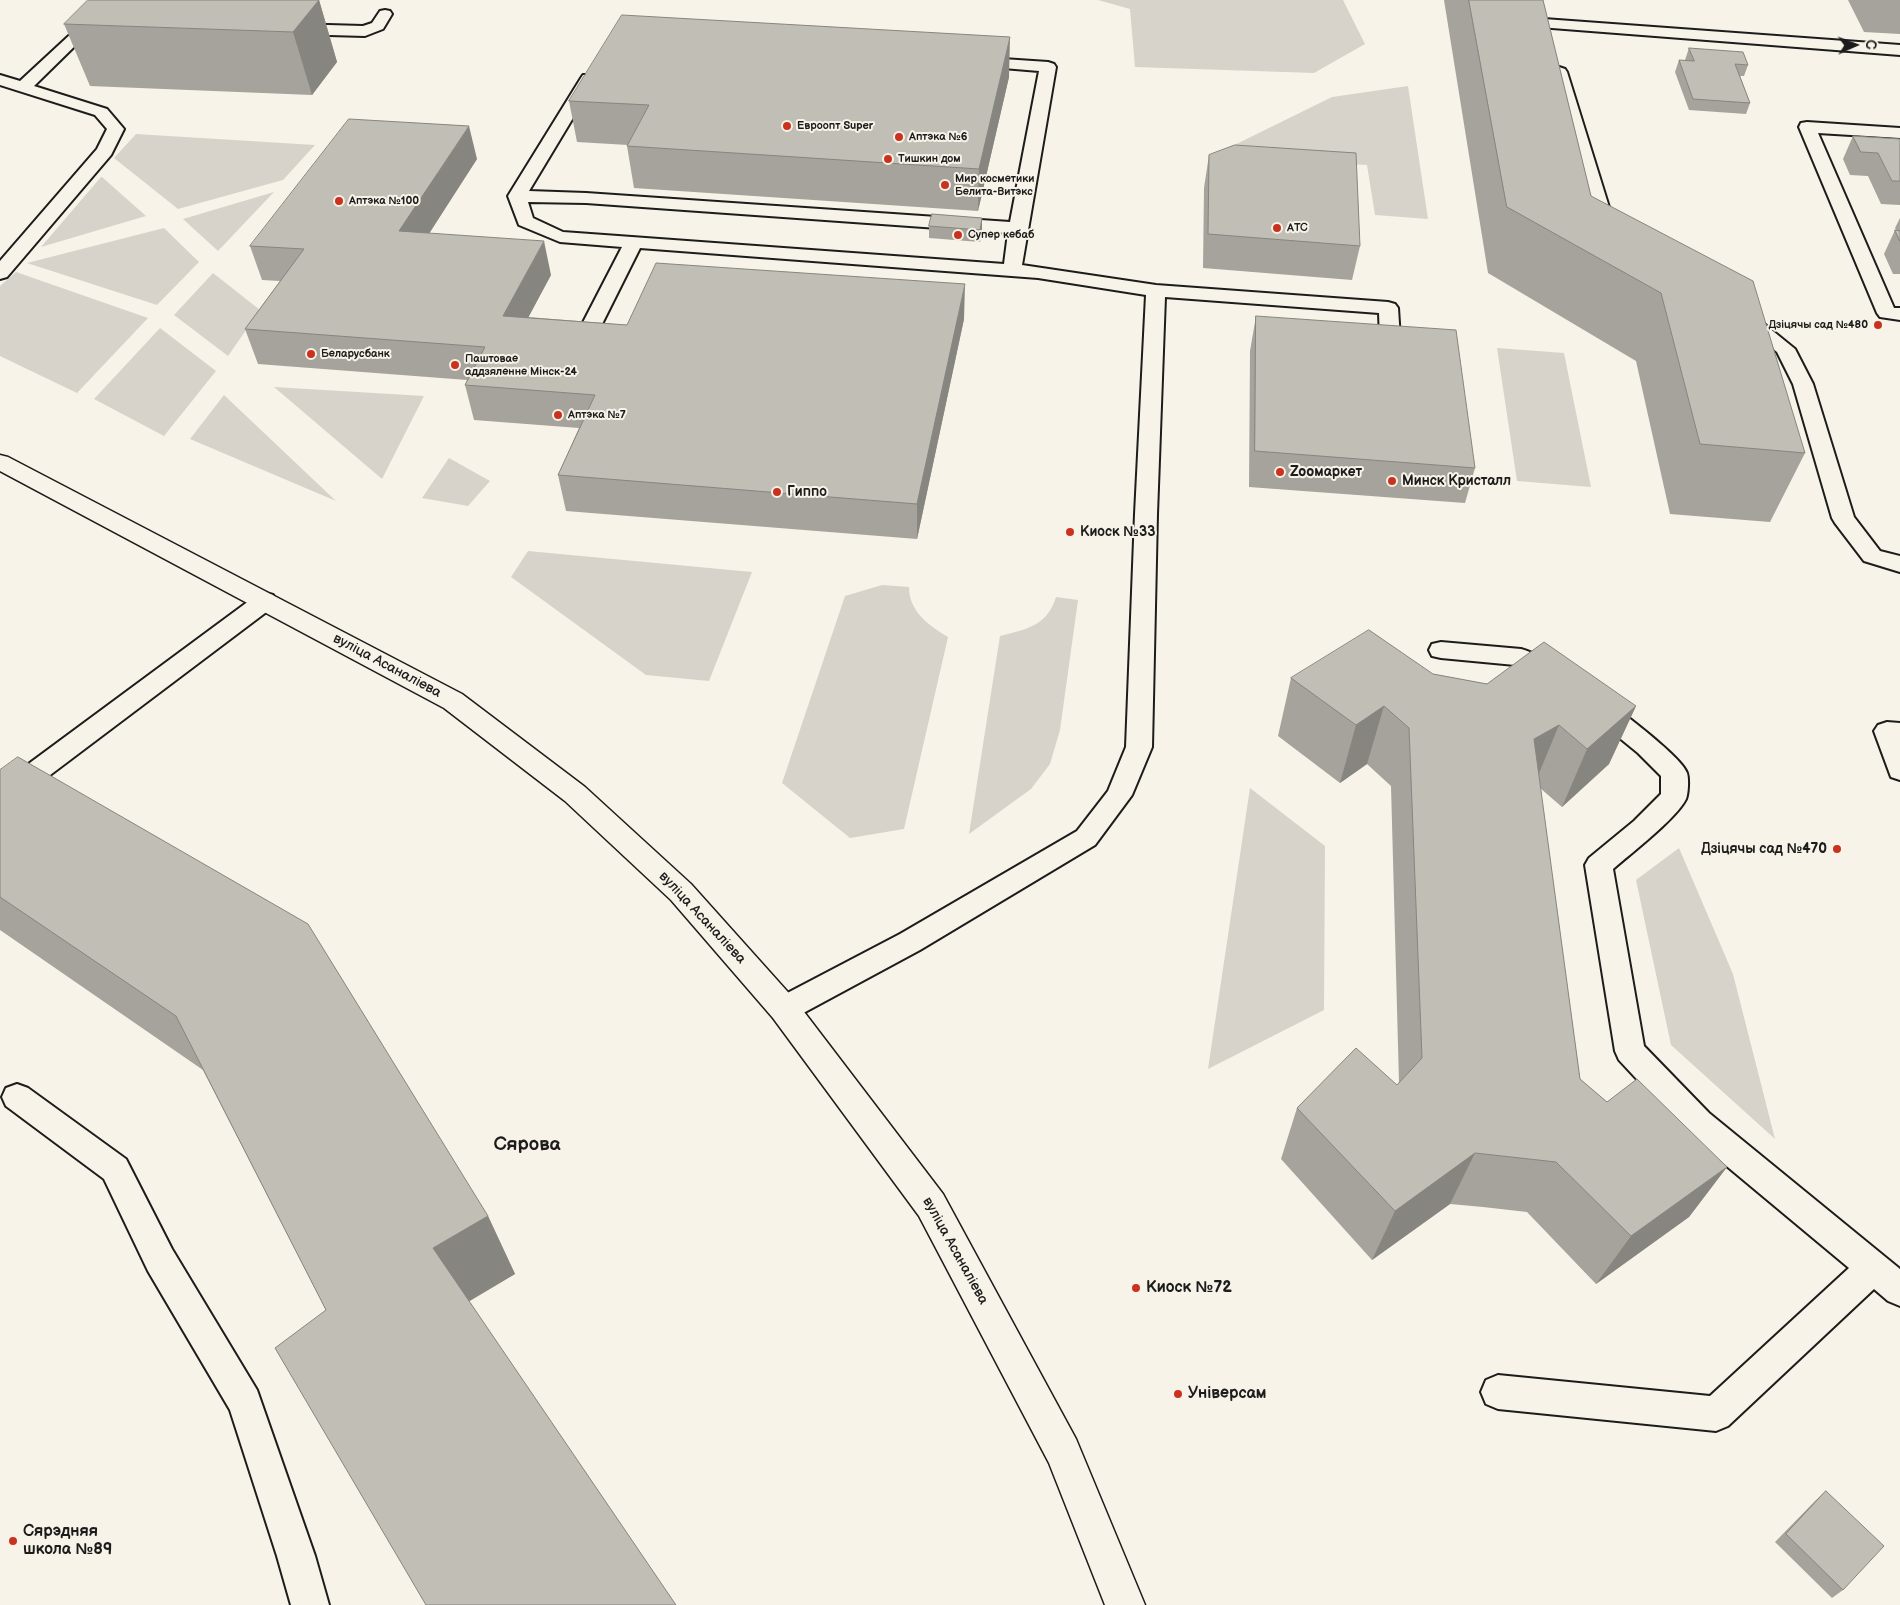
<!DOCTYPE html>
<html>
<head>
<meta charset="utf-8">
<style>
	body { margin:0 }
	#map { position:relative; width:1900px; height:1605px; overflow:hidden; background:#f7f3e8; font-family:"Balsamiq Sans",sans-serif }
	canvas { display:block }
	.north { position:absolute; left:1830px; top:20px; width:50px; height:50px; -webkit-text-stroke:4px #f7f3e8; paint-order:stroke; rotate:88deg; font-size:14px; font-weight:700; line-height:20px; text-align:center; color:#1c1c1c }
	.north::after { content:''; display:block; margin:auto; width:18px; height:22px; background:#1c1c1c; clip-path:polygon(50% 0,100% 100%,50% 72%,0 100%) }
</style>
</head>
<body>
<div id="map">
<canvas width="1900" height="1605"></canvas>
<div class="north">С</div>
</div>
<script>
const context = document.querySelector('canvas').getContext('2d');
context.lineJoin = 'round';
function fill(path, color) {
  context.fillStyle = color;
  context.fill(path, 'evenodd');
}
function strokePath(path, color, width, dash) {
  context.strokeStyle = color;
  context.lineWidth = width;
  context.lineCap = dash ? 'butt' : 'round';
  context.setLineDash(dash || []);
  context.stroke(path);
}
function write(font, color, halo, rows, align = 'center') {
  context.font = font + ' "Balsamiq Sans",sans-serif';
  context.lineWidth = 4;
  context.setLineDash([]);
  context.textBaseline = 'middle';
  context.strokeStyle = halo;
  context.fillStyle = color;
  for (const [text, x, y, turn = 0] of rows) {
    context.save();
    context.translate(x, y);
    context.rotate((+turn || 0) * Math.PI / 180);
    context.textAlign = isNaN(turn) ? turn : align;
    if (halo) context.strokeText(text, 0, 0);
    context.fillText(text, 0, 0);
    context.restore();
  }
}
fill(new Path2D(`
	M1098 0H1343L1365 44 1314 73 1135 67 1130 9Z
	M1408 86 1428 219 1375 215 1367 165 1212 156 1332 97Z
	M136 134 315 145 283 180 178 209 114 158Z
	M102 177 146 216 41 247 101 177Z
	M274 192 218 251 183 219Z
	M164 228 199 262 157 305 27 263Z
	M16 272 148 318 77 393 0 356V286Z
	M213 273 260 310 228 356 174 315Z
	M160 328 216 371 164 436 94 399Z
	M1497 348 1564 353 1591 487 1517 481Z
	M274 387 424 396 382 479Z
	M224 395 336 501 190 439Z
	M449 458 490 481 468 506 422 498Z
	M528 551 752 572 709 681 646 675 511 577Z
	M882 585 909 587C909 611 928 625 948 637L904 829 850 838 782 783 845 596Z
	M1056 597 1078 600 1060 730 1050 764 1031 789 969 834 1000 636C1027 629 1047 626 1056 597Z
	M1250 788 1325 846 1324 1010 1208 1069Z
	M1679 848 1733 974 1775 1139 1671 1045 1636 880Z`), '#d7d3cb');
const service = new Path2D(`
	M385 10 390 11 392 14 383 29 365 36 293 34 288 32 285 29 288 26 293 24 363 26 372 23 380 11Z
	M1544 19 1900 45V55L1539 27 1536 24 1539 21Z
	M102 21 107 23 110 26 107 29 83 38 34 86 107 109 124 129 111 155 7 277 0 279V261L97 149 107 129 95 115 0 85V75L20 81 73 32Z
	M973 57 1048 62 1054 64 1056 67 1022 265 1156 285 1388 302 1395 304 1398 308 1400 339 1397 343 1390 345 1383 343 1380 339 1379 313 1165 297 1157 514 1152 747 1132 795 1095 845 920 950 794 1018 784 1021 774 1018 769 1009 774 1000 900 934 1077 831 1108 791 1126 747 1135 514 1146 295 1038 278 640 248 596 336 593 340 586 342 579 340 576 336 622 247 560 242 519 225 508 196 581 78 583 75H595L597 78 529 191 586 193 1010 222 1039 71 967 65 965 62 967 59ZM528 202 586 203 1008 233 1004 264 563 232 533 218Z
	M1559 67 1565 69 1567 72 1613 220 1621 232 1618 236 1612 237 1606 236 1595 220 1551 72 1553 69Z
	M1807 122 1900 128V138L1818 133 1894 308H1900V320L1880 317 1877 313 1799 127 1801 123Z
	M1740 308 1747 310 1795 349 1813 384 1854 517 1880 551 1900 556V572L1864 561 1835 523 1832 518 1793 384 1777 352 1730 314 1733 310Z
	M265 593 273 595 277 601 273 607 9 806 0 809V785L257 595Z
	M1441 642 1521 649C1535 653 1557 665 1564 678L1561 684 1552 687 1543 684 1515 665 1441 658 1432 656 1429 650 1432 644Z
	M1598 698 1607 701C1622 713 1682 757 1687 773 1689 779 1688 794 1686 799 1677 818 1630 854 1613 869L1644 1046 1709 1113 1900 1269V1306L1888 1301 1874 1289 1728 1426 1716 1431 1498 1409 1486 1404 1481 1392 1486 1380 1498 1375 1710 1396 1849 1268 1687 1133 1619 1060 1615 1051 1585 865 1589 858 1634 821 1661 794V776L1638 753 1589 713 1586 707 1589 701Z
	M1887 722 1900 723V780L1891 777 1874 731 1878 725Z
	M17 1084 28 1088 126 1159 172 1249 257 1390 315 1556 329 1605H291L277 1556 230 1410 148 1271 104 1179 6 1106 2 1097 6 1088Z`);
const secondary = new Path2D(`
	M0 455 8 457 462 694 585 787 691 884 795 1000 943 1194 1076 1439 1145 1605H1105L1049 1463 919 1216 773 1018 671 900 565 801 444 708 0 471Z`);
strokePath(service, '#1c1c1c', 4);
strokePath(secondary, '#1c1c1c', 3);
fill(service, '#f7f3e8');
fill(secondary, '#f7f3e8');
fill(new Path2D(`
	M319 0 337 62 312 95 90 86 64 24Z
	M1444 0H1543L1591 196 1805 453 1770 522 1670 514 1636 361 1488 273Z
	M1848 0H1900V34L1864 32Z
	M1689 48 1748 65 1744 76H1740L1750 103 1746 114 1689 110 1675 72 1679 60 1686 61 1685 60Z
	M1009 77 978 211 634 188 627 146 628 145 577 142 569 101Z
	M1853 136 1900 139V205L1881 204 1868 176 1850 175 1843 159Z
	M1209 155 1360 246 1352 280 1203 268 1204 188Z
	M477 159 429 233 551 275 528 317 627 325 964 319 917 539 566 511 558 475 579 428 474 420 465 385 467 380 258 364 245 329 280 281 262 280 250 246Z
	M1900 218V274H1893L1884 254 1895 230 1897 231 1895 228Z
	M929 226 982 229 980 242 929 238Z
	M1256 316 1475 468 1465 503 1249 487 1250 351Z
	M1433 674 1487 684 1636 706 1609 764 1562 807 1540 788 1580 1079 1607 1102 1727 1167 1689 1217 1596 1284 1527 1212 1483 1207 1450 1204 1372 1260 1281 1159 1297 1108 1397 1085 1399 1082 1391 786 1367 764 1340 783 1278 736 1291 678Z
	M0 770 488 1216 515 1274 470 1301 326 1310 203 1070 0 930Z
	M1826 1491 1843 1590 1832 1598 1775 1542 1816 1500Z`), '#a5a39c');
fill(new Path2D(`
	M319 0 337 62 312 95 293 32Z
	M1010 37 1009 77 978 211 979 169Z
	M469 126 477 159 409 265 399 231Z
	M982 218V229L980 242V230Z
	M544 241 551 275 511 350 503 316Z
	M965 284 964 319 917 539V504Z
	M1384 706 1367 764 1340 783 1356 725Z
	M1636 706 1609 764 1562 807 1587 749Z
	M1559 725 1535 783 1534 739Z
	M1475 1153 1450 1204 1372 1260 1395 1211Z
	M1727 1167 1689 1217 1596 1284 1631 1236Z
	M488 1216 515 1274 464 1304 433 1248Z`), '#86857f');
const building = new Path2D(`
	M88 0H319L293 32 64 24Z
	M1469 0H1543L1591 196 1753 281 1805 453 1700 444 1661 293 1507 207Z
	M622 15 1010 37 979 169 627 146 649 105 569 101Z
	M1689 48 1743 52 1748 65 1735 64 1750 103 1693 99 1679 60 1694 61Z
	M349 119 469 126 399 231 544 241 503 316 627 325 656 263 965 284 917 504 558 475 595 395 465 385 485 347 245 329 304 249 250 246Z
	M1853 136 1900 139V181H1892L1878 153 1861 152Z
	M1235 145 1356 153 1360 246 1208 234 1209 155Z
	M932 214 982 218 980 230 929 226Z
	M1895 230 1900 231V241Z
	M1256 316 1456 330 1475 468 1255 451Z
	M1369 630 1433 674 1487 684 1544 642 1636 706 1587 749 1559 725 1534 739 1580 1079 1607 1102 1637 1079 1727 1167 1631 1236 1556 1162 1475 1153 1395 1211 1297 1108 1356 1048 1397 1085 1422 1058 1409 728 1384 706 1356 725 1291 678Z
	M18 757 308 924 488 1216 433 1248 676 1605H426L275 1348 326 1310 176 1016 0 897V770Z
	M1826 1491 1884 1546 1843 1590 1786 1534Z`);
fill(building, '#c0beb5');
strokePath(building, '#86857f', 1);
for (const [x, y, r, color] of [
	[787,126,5,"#c8321e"],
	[899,137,5,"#c8321e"],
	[888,159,5,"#c8321e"],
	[945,185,5,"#c8321e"],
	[339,201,5,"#c8321e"],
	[1277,228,5,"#c8321e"],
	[958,235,5,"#c8321e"],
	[1878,325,5,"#c8321e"],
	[311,354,5,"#c8321e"],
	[455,365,5,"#c8321e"],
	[558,415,5,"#c8321e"],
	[1280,472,5,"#c8321e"],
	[1392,481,5,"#c8321e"],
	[777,492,5,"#c8321e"],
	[1070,532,5,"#c8321e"],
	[1837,849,5,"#c8321e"],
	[1136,1288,5,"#c8321e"],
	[1178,1394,5,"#c8321e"],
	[13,1541,5,"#c8321e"]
]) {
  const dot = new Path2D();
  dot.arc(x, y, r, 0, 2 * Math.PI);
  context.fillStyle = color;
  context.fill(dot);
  strokePath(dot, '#f7f3e8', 2);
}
write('bold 11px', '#1c1c1c', '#f7f3e8', [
	["Евроопт Super",797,126],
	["Аптэка №6",909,137],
	["Тишкин дом",898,159],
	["Мир косметики",955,179],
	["Белита-Витэкс",955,192],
	["Аптэка №100",349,201],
	["АТС",1287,228],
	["Супер кебаб",968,235],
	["Дзіцячы сад №480",1868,325,"right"],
	["Беларусбанк",321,354],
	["Паштовае",465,359],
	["аддзяленне Мінск-24",465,372],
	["Аптэка №7",568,415]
], 'left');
write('bold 14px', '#1c1c1c', '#f7f3e8', [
	["Zooмаркет",1290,472],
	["Минск Кристалл",1402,481],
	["Гиппо",787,492],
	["Киоск №33",1080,532],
	["Дзіцячы сад №470",1827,849,"right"]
], 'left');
write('14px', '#1c1c1c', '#f7f3e8', [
	["вуліца Асаналіева",387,666,28],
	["вуліца Асаналіева",702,918,47],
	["вуліца Асаналіева",955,1251,61]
]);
write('bold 16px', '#1c1c1c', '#f7f3e8', [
	["Киоск №72",1146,1288],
	["Універсам",1188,1394],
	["Сярэдняя",23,1532],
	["школа №89",23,1550]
], 'left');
write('bold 19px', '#1c1c1c', '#f7f3e8', [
	["Сярова",527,1145]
]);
</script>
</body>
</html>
